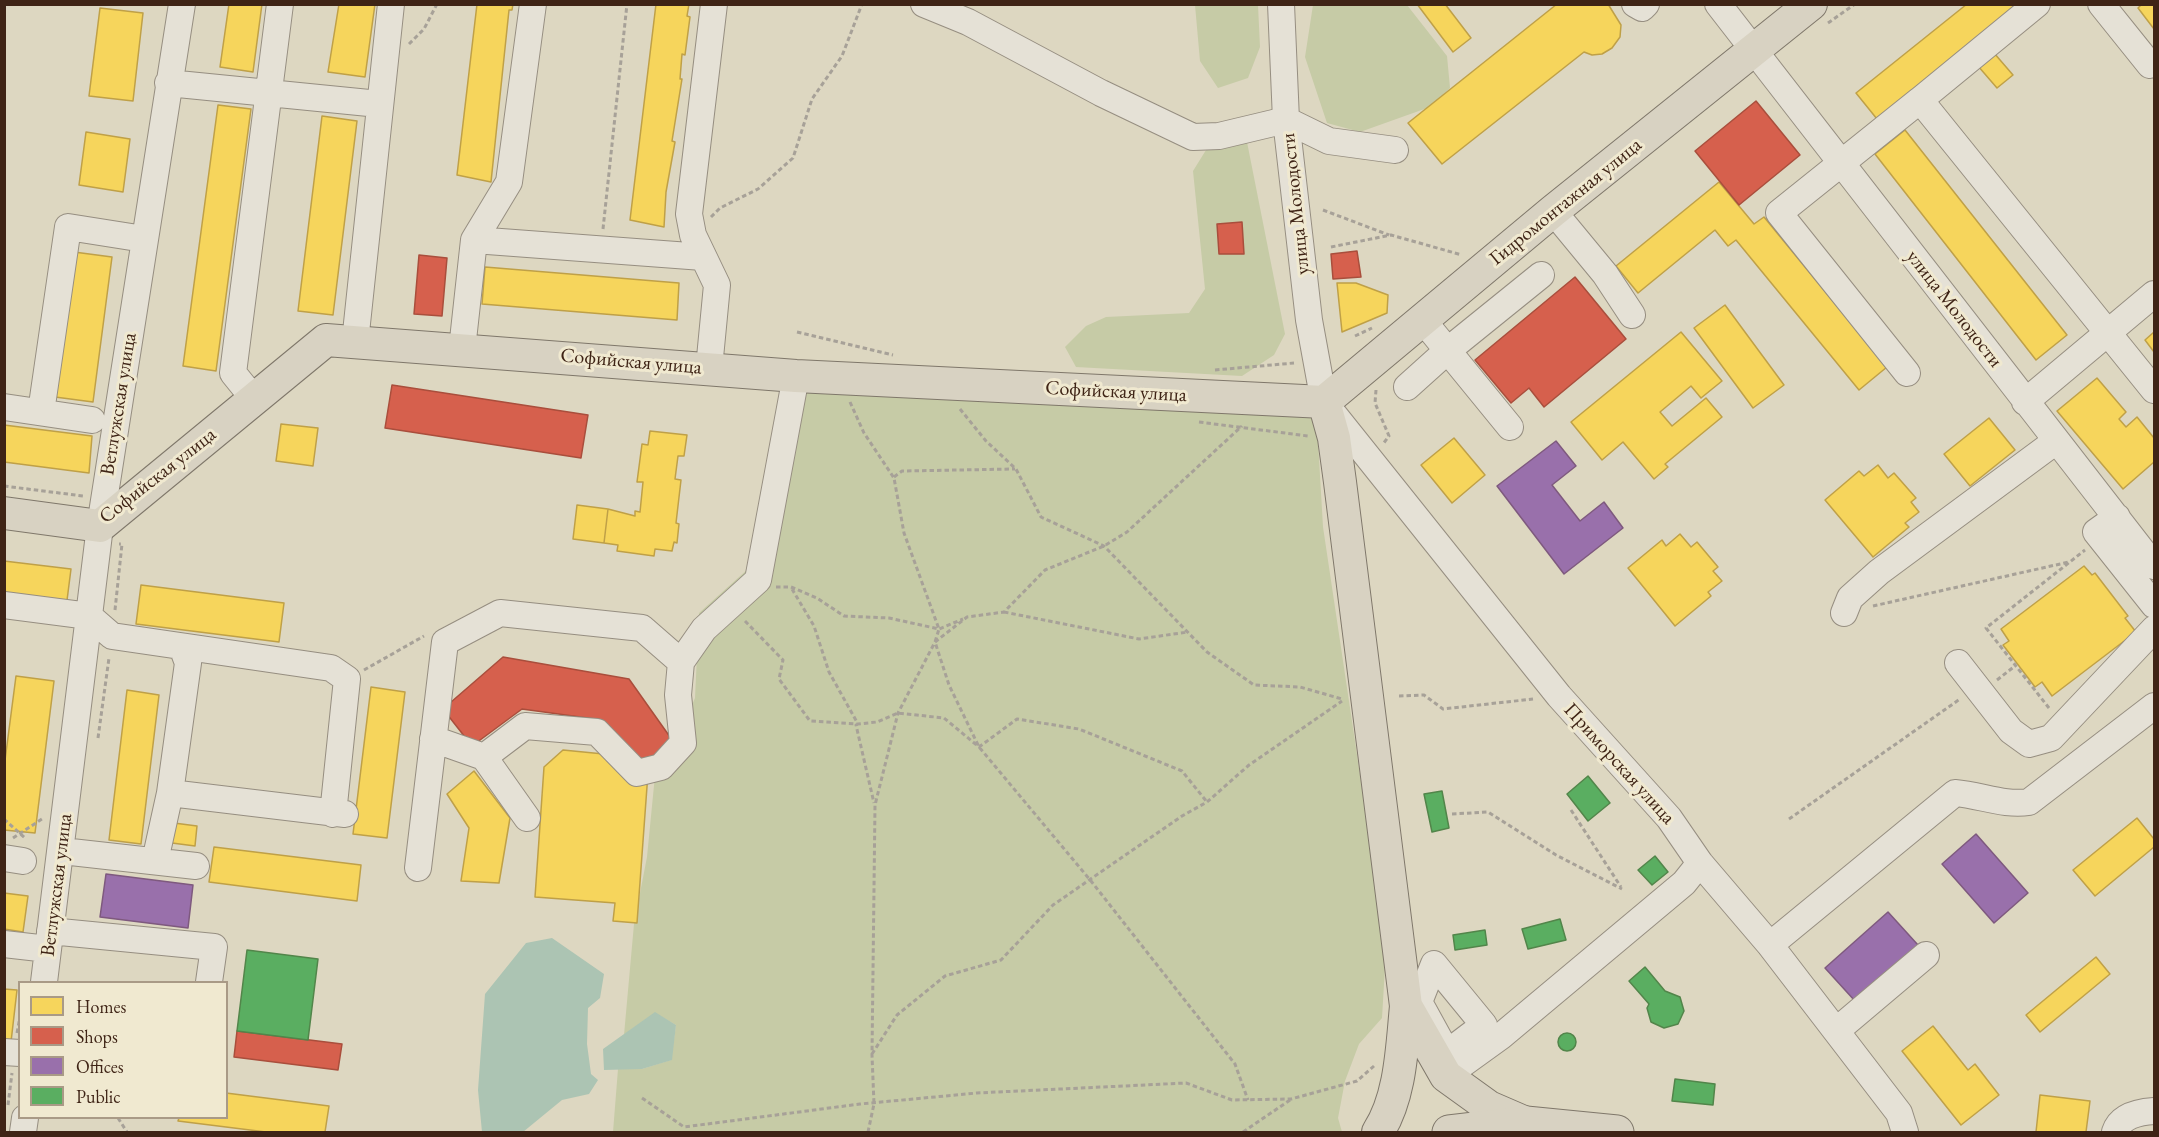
<!DOCTYPE html>
<html>
<head>
<meta charset="utf-8">
<style>
	body { margin:0 }
	#map { position:relative; width:2159px; height:1137px; overflow:hidden; background:#ddd7c1; font-family:"EB Garamond",serif }
	canvas { display:block }
	.frame { position:absolute; inset:0; border:6px solid #3f2416; pointer-events:none }
	.legend { position:absolute; left:18px; top:981px; width:210px; height:138px; box-sizing:border-box; background:#f0e9d0; border:2px solid #a99a86; margin:0; padding:8px 10px; list-style:none; font-size:18px; color:#3f2416 }
	.legend li { display:flex; align-items:center; gap:12px; height:30px }
	.legend b { width:30px; border:2px solid #a99a86 }
</style>
</head>
<body>
<div id="map">
<canvas width="2159" height="1137"></canvas>
<div class="frame"></div>
<ul class="legend">
<li><b style="height:16px;background:#f6d55c"></b>Homes</li>
<li><b style="height:16px;background:#d6604d"></b>Shops</li>
<li><b style="height:16px;background:#9970ab"></b>Offices</li>
<li><b style="height:16px;background:#5aae61"></b>Public</li>
</ul>
</div>
<script>
const context = document.querySelector('canvas').getContext('2d');
context.lineJoin = 'round';
function fill(path, color) {
  context.fillStyle = color;
  context.fill(path, 'evenodd');
}
function strokePath(path, color, width, dash) {
  context.strokeStyle = color;
  context.lineWidth = width;
  context.lineCap = dash ? 'butt' : 'round';
  context.setLineDash(dash || []);
  context.stroke(path);
}
function write(font, color, halo, rows, align = 'center') {
  context.font = font + ' "EB Garamond",serif';
  context.lineWidth = 6;
  context.setLineDash([]);
  context.textBaseline = 'middle';
  context.strokeStyle = halo;
  context.fillStyle = color;
  for (const [text, x, y, turn = 0] of rows) {
    context.save();
    context.translate(x, y);
    context.rotate((+turn || 0) * Math.PI / 180);
    context.textAlign = isNaN(turn) ? turn : align;
    if (halo) context.strokeText(text, 0, 0);
    context.fillText(text, 0, 0);
    context.restore();
  }
}
fill(new Path2D(`
	M1195 5H1258L1260 47 1248 78 1218 88 1200 61Z
	M1313 5H1407L1447 56 1450 88 1430 107 1360 132 1327 123 1305 57Z
	M1211 142H1247L1285 334 1274 355 1242 376 1076 367 1065 347 1086 326 1106 317 1189 313 1205 289 1193 171Z
	M796 388 1305 410 1317 424 1323 527 1363 795 1385 967 1382 1018 1359 1044 1345 1081 1338 1118 1342 1132H613L618 1069H642L671 1060 676 1025 655 1013 624 1035 634 924 647 857 657 755 683 726 695 698 699 613 749 568Z`), '#c6cba6');
fill(new Path2D(`
	M552 938 604 974 600 998 588 1008 587 1044 591 1074 598 1080 589 1094 562 1100 523 1132H482L478 1090 485 994 526 943Z
	M655 1012 676 1025 672 1060 642 1069 604 1070 603 1049Z`), '#acc4b3');
const homes = new Path2D(`
	M229 4H262L253 72 220 67Z
	M339 4H375L365 77 328 72Z
	M477 4H513L512 10H509L491 182 457 175Z
	M656 4H689L687 16 690 17 685 55 682 54 680 79H682L672 141 675 142 666 192 664 227 630 220Z
	M1417 4H1445L1471 38 1453 52Z
	M1557 4H1608L1621 25 1620 37 1612 48 1602 54 1592 55 1584 52 1442 164 1408 123Z
	M1967 4H2021L1877 119 1856 93Z
	M2142 4H2154V29L2138 8Z
	M100 8 143 13 133 101 89 96Z
	M1994 53 2013 75 1997 88 1978 66Z
	M218 105 251 109 216 371 183 366Z
	M322 116 357 121 333 315 298 311Z
	M1905 130 2067 335 2036 360 1875 154Z
	M86 132 130 139 123 192 79 185Z
	M1719 182 1754 224 1764 217 1887 367 1859 390 1736 240 1728 246 1715 230 1638 293 1616 266Z
	M74 252 112 257 93 402 55 397Z
	M485 267 679 283 677 320 482 304Z
	M1337 283H1356L1388 295 1387 313 1342 332Z
	M1725 305 1784 385 1753 408 1694 328Z
	M1681 332 1722 381 1701 398 1691 386 1660 412 1672 426 1706 398 1722 417 1665 464 1668 467 1654 479 1623 442 1602 460 1571 422Z
	M2154 332V352L2145 340Z
	M2097 378 2126 412 2119 419 2126 427 2137 417 2154 438V462L2123 489 2057 411Z
	M1989 418 2015 450 1970 486 1944 454Z
	M281 424 318 428 313 466 276 461Z
	M4 425 92 436 89 473 4 462Z
	M650 431 687 435 684 456H678L675 479 681 480 676 523 679 524 677 543 674 542 672 551 655 549 654 556 617 551 618 545 604 543 608 509 635 516V511L640 512 643 482H637L642 444 648 445Z
	M1454 438 1485 475 1452 503 1421 465Z
	M1878 465 1888 478 1894 473 1916 498 1911 502 1919 512 1905 523 1909 527 1873 557 1825 500 1859 471 1864 476Z
	M577 505 608 509 604 543 573 539Z
	M1680 534 1691 547 1697 542 1718 567 1713 571 1722 581 1708 592 1711 596 1675 626 1628 568 1662 540 1666 546Z
	M4 561 71 569 65 616 4 608Z
	M2084 566 2092 575 2095 573 2128 616 2125 618 2136 632 2052 696 2042 682 2035 687 2003 645 2009 641 2001 629Z
	M141 585 284 603 279 642 136 624Z
	M16 676 54 681 35 833 4 830V768Z
	M371 687 405 692 387 838 353 834Z
	M127 690 159 695 141 844 109 840Z
	M563 750 624 756 648 773 637 923 613 921 615 903 535 897 544 767Z
	M474 771 510 818 499 883 461 881 469 828 447 794Z
	M2137 818 2154 839V847L2095 896 2073 870Z
	M174 823 197 826 195 846 172 843Z
	M214 847 361 865 357 901 209 882Z
	M4 893 28 896 23 932 4 929Z
	M2096 957 2110 974 2040 1032 2026 1015Z
	M4 989 17 990 11 1042H4Z
	M1933 1026 1968 1070 1975 1064 1999 1095 1961 1125 1902 1051Z
	M226 1093 329 1106 325 1132H266L178 1121 179 1118H226Z
	M2040 1095 2090 1101 2086 1132H2036Z`);
fill(homes, '#f6d55c');
strokePath(homes, '#bfa047', 1.5);
const shops = new Path2D(`
	M1756 101 1800 155 1739 205 1695 151Z
	M1242 222 1244 254H1219L1217 224Z
	M1357 251 1361 277 1333 279 1331 254Z
	M419 255 447 258 442 316 414 314Z
	M1575 277 1626 339 1544 407 1529 388 1511 403 1475 360Z
	M392 385 588 415 581 458 385 428Z
	M503 657 629 679 675 744 642 766 602 720 522 709 472 746 443 709Z
	M237 1031 342 1044 338 1070 234 1057Z`);
fill(shops, '#d6604d');
strokePath(shops, '#a94e3c', 1.5);
const offices = new Path2D(`
	M1556 441 1576 466 1552 485 1580 521 1604 502 1623 528 1564 574 1497 486Z
	M1976 834 2028 893 1994 923 1942 864Z
	M106 874 193 885 188 928 100 917Z
	M1888 912 1918 945 1855 1001 1825 968Z`);
fill(offices, '#9970ab');
strokePath(offices, '#7e597e', 1.5);
const public = new Path2D(`
	M1588 776 1610 803 1588 821 1567 794Z
	M1442 791 1449 828 1432 832 1424 794Z
	M1655 856 1668 872 1652 885 1638 870Z
	M1560 919 1566 940 1528 949 1522 929Z
	M1485 930 1487 945 1455 950 1453 935Z
	M247 950 318 959 308 1040 237 1031Z
	M1645 967 1665 991 1680 997 1684 1011 1678 1024 1664 1028 1651 1022 1647 1008 1649 1004 1629 981Z
	M1558 1042a9 9 0 1 1 18 0a9 9 0 1 1-18 0Z
	M1675 1079 1715 1084 1713 1105 1672 1101Z`);
fill(public, '#5aae61');
strokePath(public, '#52854a', 1.5);
const minor = new Path2D(`
	M924 4 968 22 1101 93 1193 137 1219 136 1286 120 1329 141 1395 150
	M1281 4 1286 120 1309 320 1324 402 1559 696 1669 818 1700 863 1770 945 1899 1113 1905 1132
	M1635 4 1642 8 1646 4
	M1718 4 2154 566
	M2101 4 2150 65
	M168 83 379 104
	M1920 100 2037 4
	M1553 211 1605 274 1632 315
	M474 240 703 257
	M1421 318 1510 427
	M355 342 391 4
	M462 349 474 240 509 182 533 4
	M709 368 717 285 693 235 689 214 714 4
	M1907 373 1779 213 1920 100 2154 390
	M1407 387 1447 351 1541 275
	M254 399 233 373 280 4
	M2025 402 2154 294
	M4 407 92 420
	M41 412 68 227 144 239
	M2117 517 2096 532 2154 605
	M4 605 89 616 112 636 331 668 347 679 333 814
	M1844 613 1850 598 1879 572 2056 441
	M1958 663 2011 731 2029 744 2051 738 2154 629
	M433 739 484 757 525 726 597 732 637 773 661 767 683 743 678 695 681 662 704 629 758 580 796 376
	M484 757 527 818
	M170 793 345 814
	M62 851 196 866
	M4 858 23 861
	M155 861 170 793 188 663 182 647
	M418 868 445 642 500 613 642 628 681 662
	M50 931 214 947 209 982
	M4 944 48 949
	M1770 945 1955 793C1981 795 2004 806 2029 802L2154 706
	M1434 964 1484 1025 1447 1053 1419 1002Z
	M44 982 100 526 182 4
	M1836 1031 1926 955
	M4 1052 20 1053
	M1446 1076 1500 1037 1684 883 1700 863
	M23 1132 25 1118
	M2115 1132C2120 1116 2139 1112 2154 1111`);
const major = new Path2D(`
	M1324 402 1334 438 1340 482 1406 1006C1402 1046 1401 1097 1378 1132
	M1324 402 1553 211 1811 4
	M4 513 100 526 326 340 796 376 1324 402
	M1406 1006 1446 1076 1489 1107 1526 1123`);
const highway = new Path2D(`
	M1449 1132 1526 1123 1617 1132`);
strokePath(minor, '#968e81', 28);
strokePath(major, '#7f776a', 34);
strokePath(highway, '#7f776a', 35);
strokePath(new Path2D(`
	M1828 23 1855 4
	M409 44 424 29 437 4
	M1323 210 1389 235
	M711 217 720 208 758 189 793 158 812 99 842 56 862 4
	M603 229 627 4
	M1331 247 1391 235 1462 255
	M797 332 893 355
	M1355 336 1372 328
	M1215 370 1294 363
	M1376 390 1375 403 1389 436 1383 444
	M850 402 864 433 894 478 904 533 939 629 935 642 949 685 979 747 1091 881 1235 1064 1248 1100
	M960 409 986 441 1016 469 1041 517 1104 546 1207 652 1254 685 1300 687 1342 699
	M1199 422 1308 436
	M894 477 902 471 1015 469
	M4 486 83 496
	M776 587H791L817 598 844 616 889 618 939 629 963 619
	M792 589 814 626 829 672 858 724 856 725 874 803
	M1873 606 2069 562
	M115 610 122 544H119
	M1004 612 1139 639 1188 632
	M745 621 783 660 779 679 810 721 858 724 877 722 898 713 944 718 979 747 1017 719 1079 729 1182 771 1207 802
	M364 670 424 636
	M1997 680 2015 666
	M1399 696 1424 695 1443 709 1533 699
	M2049 708 1986 628 2085 550
	M98 738 109 658
	M1571 810 1621 887
	M1452 814 1488 812 1556 855 1622 889
	M4 819 25 838
	M1789 819 1960 699
	M13 838 42 819
	M17 1033 20 1017
	M872 1054 897 1015 945 976 1001 960 1053 905 1182 816 1207 802 1249 765 1342 701
	M642 1098 684 1127 860 1104 977 1093 1186 1083 1232 1100 1291 1099 1357 1081 1374 1066
	M8 1105 12 1073
	M118 1118 127 1132
	M868 1132 874 1104 872 1055 875 805 898 713 935 642 967 617 1004 612 1045 570 1104 546 1127 532 1242 426
	M1243 1132 1290 1100`), '#a7a198', 3, [4.5, 3]);
strokePath(minor, '#e5e1d6', 26);
strokePath(major, '#d8d2c2', 32);
strokePath(highway, '#d8d2c2', 33);
write('20px', '#3f2416', '#f0e9d0', [
	["Гидромонтажная улица",1566,202,-39],
	["улица Молодости",1296,204,-96],
	["улица Молодости",1954,309,52],
	["Софийская улица",631,362,5],
	["Софийская улица",1116,392,3],
	["Ветлужская улица",119,404,-81],
	["Софийская улица",158,476,-38],
	["Приморская улица",1619,764,48],
	["Ветлужская улица",57,885,-83]
]);
</script>
</body>
</html>
